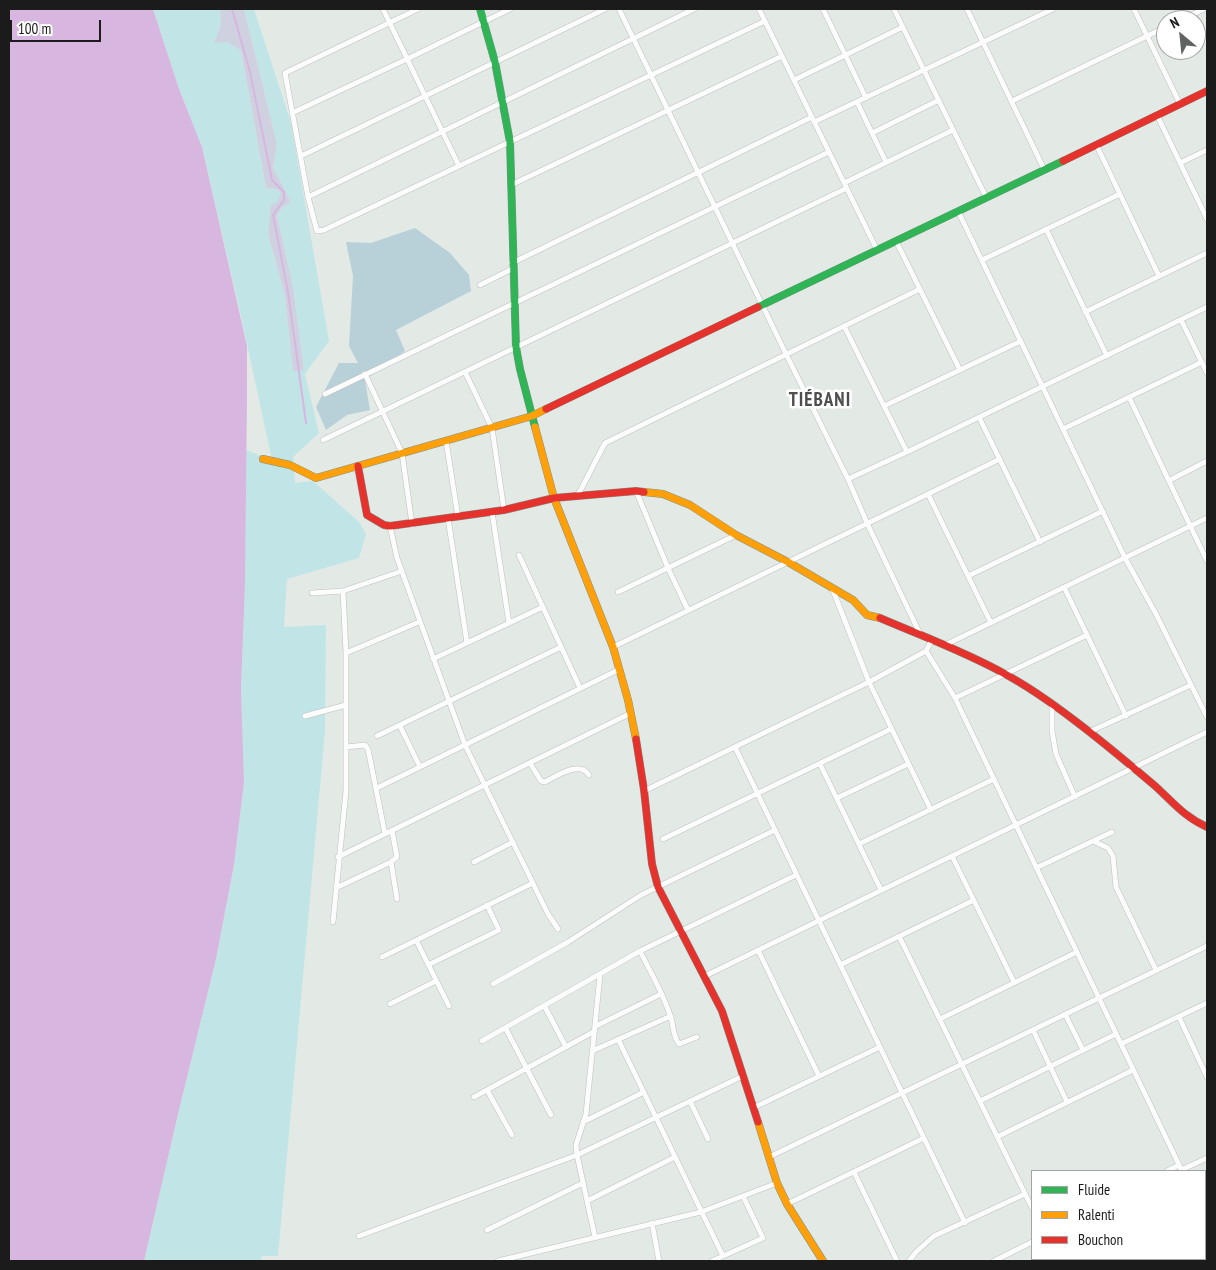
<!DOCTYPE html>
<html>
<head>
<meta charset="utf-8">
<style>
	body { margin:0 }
	#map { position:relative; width:1216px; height:1270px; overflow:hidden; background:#e3eae5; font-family:"PT Sans Narrow",sans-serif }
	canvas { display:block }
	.frame { position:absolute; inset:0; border:10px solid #1b1b1b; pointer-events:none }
	.legend { position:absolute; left:1031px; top:1170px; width:175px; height:90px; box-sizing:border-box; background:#fff; border:1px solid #a4a4a4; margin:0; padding:6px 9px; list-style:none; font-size:15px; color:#1b1b1b }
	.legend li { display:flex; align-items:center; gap:10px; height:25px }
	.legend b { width:25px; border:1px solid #a4a4a4 }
	.north { position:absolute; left:1156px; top:10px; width:50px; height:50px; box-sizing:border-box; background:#fff; border:1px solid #a4a4a4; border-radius:50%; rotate:332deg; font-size:14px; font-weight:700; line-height:20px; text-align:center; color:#1b1b1b }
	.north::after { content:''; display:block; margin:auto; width:18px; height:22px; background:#616362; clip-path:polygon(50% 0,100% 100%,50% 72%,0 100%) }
	.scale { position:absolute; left:10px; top:20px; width:91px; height:22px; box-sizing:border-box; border:2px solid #1b1b1b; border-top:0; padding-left:6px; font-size:15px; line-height:18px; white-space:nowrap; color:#1b1b1b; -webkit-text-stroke:4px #fff; paint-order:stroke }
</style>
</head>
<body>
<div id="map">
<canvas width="1216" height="1270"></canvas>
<div class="frame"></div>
<ul class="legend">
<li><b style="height:6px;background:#30b455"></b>Fluide</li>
<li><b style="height:6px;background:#ff9f0a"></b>Ralenti</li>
<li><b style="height:6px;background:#e5322d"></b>Bouchon</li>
</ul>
<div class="north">N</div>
<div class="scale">100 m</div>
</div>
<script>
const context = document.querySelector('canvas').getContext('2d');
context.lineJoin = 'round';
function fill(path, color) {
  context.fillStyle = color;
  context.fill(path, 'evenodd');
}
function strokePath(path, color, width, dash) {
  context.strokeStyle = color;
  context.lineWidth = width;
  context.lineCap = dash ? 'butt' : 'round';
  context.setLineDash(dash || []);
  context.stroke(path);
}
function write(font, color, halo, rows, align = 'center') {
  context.font = font + ' "PT Sans Narrow",sans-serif';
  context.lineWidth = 5;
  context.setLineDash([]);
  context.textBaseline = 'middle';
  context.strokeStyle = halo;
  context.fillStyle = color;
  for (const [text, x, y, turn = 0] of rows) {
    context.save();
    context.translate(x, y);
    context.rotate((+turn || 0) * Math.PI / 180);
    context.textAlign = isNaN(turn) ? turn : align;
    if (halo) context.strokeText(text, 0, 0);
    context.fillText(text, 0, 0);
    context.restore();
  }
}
fill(new Path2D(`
	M153 9H220C222 30 223 38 241 51L266 188 277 189 281 193 268 234 285 296 293 370H304L293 286 277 215 283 207 291 202 273 167 277 144 244 9H254L291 123 329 341 305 374 319 433 293 457 295 483 313 481 359 522 366 534 359 558 287 579 284 627 326 625 325 731 278 1256H262L261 1261H144L178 1114 216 959 234 865 244 782 241 689 245 586 246 450 272 460 242 321 202 147 179 89Z`), '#c1e5e7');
fill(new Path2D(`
	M415 228 450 253 469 275 471 291 396 330 405 351 365 380 370 410 347 415 326 430 316 407 339 363H358L349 346 353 276 346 242 371 243Z`), '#b8d0d8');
fill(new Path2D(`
	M220 9H244L277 144 273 167 291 202 283 207 277 215 293 286 304 370 293 371 285 296 268 234 271 205 277 202 281 193 277 189 266 188 241 51 228 42 214 43 221 25Z`), '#d0d1e0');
fill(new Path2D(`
	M9 9H153L179 89 202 147 247 346V396L245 585 241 689 244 782 234 865 216 959 178 1114 144 1261H9Z`), '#d7b6df');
strokePath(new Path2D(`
	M232 9 250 72 272 180 284 192V200L273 215 288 292 306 423`), '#d7b6df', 2);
const street = new Path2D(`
	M383 9 459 166
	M418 9 285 73 308 197 317 231 324 230 765 21
	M619 9 786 354 848 479 867 523 921 636
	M759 9 877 250
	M823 9 866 98
	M894 9 986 197
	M967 9 1044 169
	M1134 9 1180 104
	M1181 20 1204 9
	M794 80 903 27
	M1012 101 1166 27
	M857 102 886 162
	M292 113 407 59 510 9
	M1157 115 1207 219
	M814 122 1053 9
	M872 133 939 100
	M1096 144 1159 276
	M301 156 605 9
	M1180 163 1207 150
	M844 183 953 130
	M511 185 782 56
	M308 197 694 9
	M958 211 1125 558 1156 614 1207 717
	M1046 229 1107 356
	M896 241 960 370
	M982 260 1120 194
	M512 263 812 117
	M480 285 512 269
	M1085 312 1207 253
	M1181 320 1207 373
	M844 326 907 452
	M465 372 492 428 504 510
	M365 374 402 453 412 524
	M325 394 829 152
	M1129 397 1207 561
	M884 406 1021 341
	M979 417 1040 542
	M1063 429 1202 362
	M323 440 847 188
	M446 441 458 517
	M848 479 907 452 1207 307
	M1170 480 1207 461
	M636 491 668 568 688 610
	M928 494 991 623
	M578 495 605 443 920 289
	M492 512 509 623
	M448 518 467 643
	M390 526 397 558 465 745 548 914 558 929
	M519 555 580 688
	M968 576 1103 511
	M1064 587 1126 716
	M832 588 869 682 931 810
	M618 592 736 535
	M312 593 343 591 402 571
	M945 645 1207 518
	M613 647 1000 459
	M926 651 955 698 1182 1171
	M346 653 419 622
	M433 659 543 607
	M955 698 1087 635
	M1052 706V731L1056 754 1075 797
	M305 716 346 705
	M400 726 420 767
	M1089 732 1191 685
	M377 736 561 647
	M346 747 365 745 368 749 385 834
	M735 747 965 1223
	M530 763 541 781 545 782C557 776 579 760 589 775
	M820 764 881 890
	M377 788 620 669
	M644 791 869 682 926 651 932 640
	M837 798 908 764
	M392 831 397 857 391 862 397 899
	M663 839 891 729
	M1093 841 1108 848 1113 856 1116 887 1156 970
	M859 844 994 779
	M952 856 1014 982
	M338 857 631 713
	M474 862 513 842
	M1036 868 1112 832
	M336 888 391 862
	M333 922 346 791V653L343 591
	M899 936 1032 1208
	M416 940 449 1006
	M758 950 819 1076
	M640 951C650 971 663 993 670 1015 674 1025 672 1035 679 1044L697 1037
	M382 957 533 883
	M428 965 499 930 487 905
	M840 965 974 900
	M705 976 1207 732
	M493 984 568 942 641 895 775 830
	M390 1004 436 981
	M545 1007 566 1047
	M1065 1014 1083 1050
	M1179 1017 1207 1077
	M940 1019 1077 952
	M596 1026 661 994
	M506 1029 551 1115
	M1033 1030 1067 1102
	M618 1039 723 1256
	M482 1041 640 951 796 875
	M1121 1044 1207 1003
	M592 1051 671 1016
	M487 1090 512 1135
	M474 1097 595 1031
	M690 1101 708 1139
	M980 1101 1116 1034
	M753 1108 880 1047
	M583 1122 644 1092
	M997 1137 1133 1070
	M769 1157 1207 946
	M1181 1170 1207 1158
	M1167 1171 1179 1165
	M854 1172 897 1261
	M587 1201 675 1157
	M787 1204 924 1138
	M1205 1213 1207 1212
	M1205 1219 1207 1224
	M652 1223 659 1261
	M487 1230 583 1183
	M359 1236 577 1155 743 1076
	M595 1237 577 1155 576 1145 586 1114 600 975
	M1057 1259 1058 1261
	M498 1261 701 1212 777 1183
	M712 1261 763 1238 743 1196
	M909 1261 916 1252 934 1236 1025 1194
	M994 1261 1032 1242
	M1132 1261 1137 1259`);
const fast = new Path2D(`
	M480 9 495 62 510 142 516 347 520 369 535 427
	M758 307 1063 161`);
const slow = new Path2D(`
	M535 427 554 498 613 647 628 700 636 739
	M263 459 290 465 316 478 532 416 546 409
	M644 492 663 494 690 505 736 535 788 562 853 600 867 615 880 618
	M758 1122 777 1183 787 1204 823 1261`);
const jam = new Path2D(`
	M1063 161 1207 91
	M546 409 758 307
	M358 466 367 515 384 525 390 526 504 510 554 498 636 491 644 492
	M880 618C922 636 966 652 1005 674 1029 687 1053 704 1074 720 1102 741 1128 763 1154 785 1172 801 1184 817 1207 827
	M636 739 644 790 652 864 658 887 722 1011 758 1122`);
strokePath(street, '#bcbfbd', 6);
strokePath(fast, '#7c948b', 8);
strokePath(slow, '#7c948b', 8);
strokePath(jam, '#7c948b', 8);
strokePath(street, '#fbfcfb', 5);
strokePath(fast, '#30b455', 7);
strokePath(slow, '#ff9f0a', 7);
strokePath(jam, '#e5322d', 7);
context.letterSpacing = '1px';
write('bold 19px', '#4e4e4e', '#fff', [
	["TIÉBANI",820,401]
]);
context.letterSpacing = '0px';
</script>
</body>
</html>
